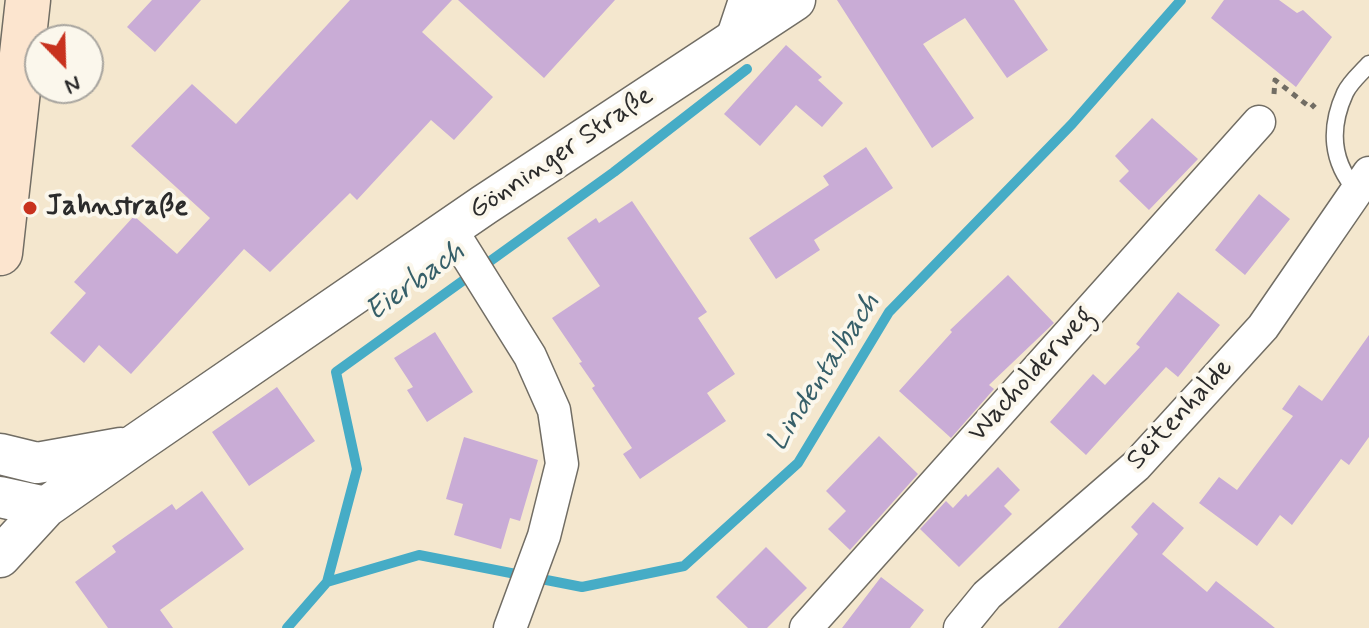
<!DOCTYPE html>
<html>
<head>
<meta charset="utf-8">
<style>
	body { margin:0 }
	#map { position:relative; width:1369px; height:628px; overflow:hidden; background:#f4e7ce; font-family:Mynerve,sans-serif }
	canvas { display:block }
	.north { position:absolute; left:24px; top:24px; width:80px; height:80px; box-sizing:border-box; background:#fbf7ec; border:2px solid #a8a59f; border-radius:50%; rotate:157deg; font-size:22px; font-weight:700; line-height:32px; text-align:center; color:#2b2b2b }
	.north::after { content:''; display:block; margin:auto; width:28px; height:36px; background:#c8321e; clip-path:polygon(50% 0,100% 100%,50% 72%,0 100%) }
</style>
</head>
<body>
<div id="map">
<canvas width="1369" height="628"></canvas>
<div class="north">N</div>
</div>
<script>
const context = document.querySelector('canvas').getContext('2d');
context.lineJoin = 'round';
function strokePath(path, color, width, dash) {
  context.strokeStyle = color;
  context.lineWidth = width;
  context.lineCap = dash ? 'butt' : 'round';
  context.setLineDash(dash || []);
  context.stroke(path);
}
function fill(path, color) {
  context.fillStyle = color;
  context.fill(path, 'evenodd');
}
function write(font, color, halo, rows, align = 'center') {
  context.font = font + ' Mynerve,sans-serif';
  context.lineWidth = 8;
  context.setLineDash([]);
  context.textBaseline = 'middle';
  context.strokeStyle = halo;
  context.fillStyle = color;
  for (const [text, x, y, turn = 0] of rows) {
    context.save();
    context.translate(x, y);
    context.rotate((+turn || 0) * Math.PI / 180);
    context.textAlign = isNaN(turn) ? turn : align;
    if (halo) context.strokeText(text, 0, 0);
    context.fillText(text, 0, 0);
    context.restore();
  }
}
strokePath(new Path2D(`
	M327 582 419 555 582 587 684 566 798 463 889 312 1072 124 1181 0
	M287 628 327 582 357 469 336 372 614 172 747 69`), '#46acc6', 10);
fill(new Path2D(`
	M152 0H201L155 52 127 27Z
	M350 0H452L422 32 493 97 454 140 431 120 357 200 350 193 270 272 244 249 131 374 99 345 84 363 50 333 86 293 74 282 134 216 177 254 210 218 131 146 192 84 236 124Z
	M458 0H615L544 78Z
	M837 0H1014L1048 50 1007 78 965 18 923 44 974 118 932 148Z
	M1224 0H1279L1297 13 1303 10 1332 37 1296 87 1211 18Z
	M786 45 822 77 818 80 843 103 822 127 796 105 760 146 724 114Z
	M1152 118 1198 159 1149 210 1119 181 1129 171 1115 156Z
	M866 147 893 188 814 240 820 250 776 279 749 238 829 185 823 176Z
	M1259 194 1290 219 1245 275 1215 250Z
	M632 201 707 312 698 318 735 374 707 393 726 421 640 479 623 454 632 448 592 388 595 386 579 363 582 362 552 318 600 286 567 238 596 218 599 223Z
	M1008 275 1054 323 989 385 994 389 951 438 899 391 952 332 950 330Z
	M1178 292 1220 325 1178 377 1166 367 1086 455 1050 422 1093 374 1105 385 1140 347 1136 344Z
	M435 332 473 392 427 422 407 390 413 387 394 358Z
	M1369 335V437L1349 465 1341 459 1292 525 1280 515 1257 546 1199 503 1219 477 1237 490 1293 416 1282 409 1299 385 1322 401Z
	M277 387 315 441 249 486 212 432Z
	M879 436 918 474 850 550 828 529 846 511 826 491Z
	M464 437 538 460 520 521 510 518 501 549 454 535 463 504 446 499Z
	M998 467 1020 490 1004 506 1012 514 959 567 920 529 946 501 953 508 966 494 968 497Z
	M202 491 244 549 160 610 173 628H108L75 582 116 552 112 546 172 504 176 510Z
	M1153 502 1184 528 1162 554 1207 592 1216 581 1275 628H1058L1138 534 1131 527Z
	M766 547 807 588 767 628H748L716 597Z
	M881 577 924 610 910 628H842Z`), '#c9acd6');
const service = new Path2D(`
	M1357 191C1331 162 1329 128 1345 93 1350 82 1362 72 1369 64`);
const minor = new Path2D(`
	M731 42 745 0
	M450 228 530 356 554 410 562 464 544 536 510 628
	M806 628 1259 122
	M960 628 987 595 1136 466 1263 327 1369 173`);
const tertiary = new Path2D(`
	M0 454 37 463 121 448
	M0 497 46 507
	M0 557 46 507 133 446 484 205 795 0`);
const secondary = new Path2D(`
	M0 253 28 0`);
strokePath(service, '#716d64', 19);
strokePath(minor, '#716d64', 35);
strokePath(tertiary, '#716d64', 43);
strokePath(secondary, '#716d64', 47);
strokePath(new Path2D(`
	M1274 94 1275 80 1311 108 1315 104`), '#716d64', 5, [6, 6]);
strokePath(service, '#fff', 16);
strokePath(minor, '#fff', 32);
strokePath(tertiary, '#fff', 40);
strokePath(secondary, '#fce5cf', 44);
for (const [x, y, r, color] of [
	[30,208,8,"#c8321e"]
]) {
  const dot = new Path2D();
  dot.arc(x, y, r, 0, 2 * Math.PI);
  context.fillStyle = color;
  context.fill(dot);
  strokePath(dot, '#fbf7ec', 3);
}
write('28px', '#2b2b2b', '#fbf7ec', [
	["Gönninger Straße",562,154,-34],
	["Wacholderweg",1032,375,-48],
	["Seitenhalde",1181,415,-47]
]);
write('bold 28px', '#2b2b2b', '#fbf7ec', [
	["Jahnstraße",46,208]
], 'left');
write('italic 30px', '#365f69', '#fbf7ec', [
	["Eierbach",416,283,-36],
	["Lindentalbach",825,373,-57]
]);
</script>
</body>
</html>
